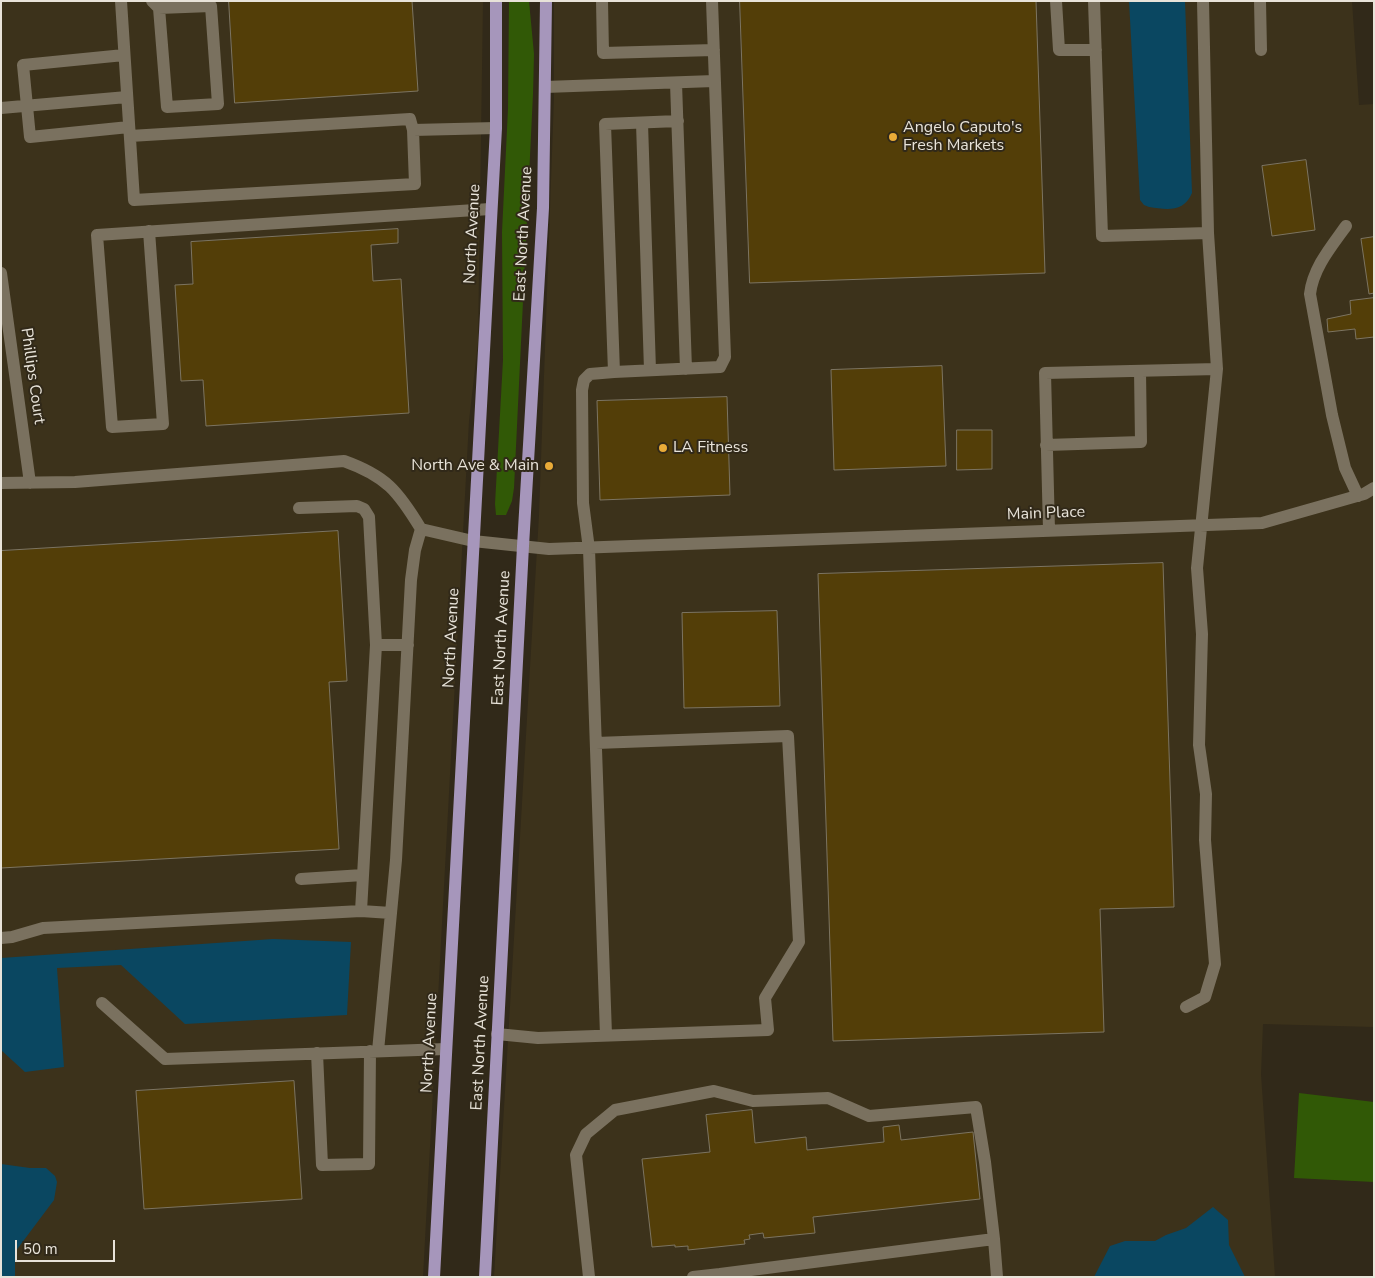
<!DOCTYPE html>
<html>
<head>
<meta charset="utf-8">
<style>
	body { margin:0 }
	#map { position:relative; width:1375px; height:1278px; overflow:hidden; background:#312919; font-family:"Nunito Sans",sans-serif }
	canvas { display:block }
	.frame { position:absolute; inset:0; border:2px solid #e8e3d9; pointer-events:none }
	.scale { position:absolute; left:15px; top:1240px; width:100px; height:22px; box-sizing:border-box; border:2px solid #e8e3d9; border-top:0; padding-left:6px; font-size:15px; line-height:18px; white-space:nowrap; color:#e8e3d9; -webkit-text-stroke:4px #312919; paint-order:stroke }
</style>
</head>
<body>
<div id="map">
<canvas width="1375" height="1278"></canvas>
<div class="frame"></div>
<div class="scale">50 m</div>
</div>
<script>
const context = document.querySelector('canvas').getContext('2d');
context.lineJoin = 'round';
function fill(path, color) {
  context.fillStyle = color;
  context.fill(path, 'evenodd');
}
function strokePath(path, color, width, dash) {
  context.strokeStyle = color;
  context.lineWidth = width;
  context.lineCap = dash ? 'butt' : 'round';
  context.setLineDash(dash || []);
  context.stroke(path);
}
function write(font, color, halo, rows, align = 'center') {
  context.font = font + ' "Nunito Sans",sans-serif';
  context.lineWidth = 4;
  context.setLineDash([]);
  context.textBaseline = 'middle';
  context.strokeStyle = halo;
  context.fillStyle = color;
  for (const [text, x, y, turn = 0] of rows) {
    context.save();
    context.translate(x, y);
    context.rotate((+turn || 0) * Math.PI / 180);
    context.textAlign = isNaN(turn) ? turn : align;
    if (halo) context.strokeText(text, 0, 0);
    context.fillText(text, 0, 0);
    context.restore();
  }
}
fill(new Path2D(`
	M1 1H483L478 342 469 421 423 1277H1Z
	M554 1H1352L1359 105 1374 104V1027L1263 1024 1261 1074 1275 1277H494L539 515 554 97Z`), '#3c321b');
fill(new Path2D(`
	M509 1H529L534 54 533 94 514 488 512 501 506 515H496L495 504 503 360 502 232 508 109Z
	M1299 1093 1374 1102V1182L1294 1178Z`), '#315906');
fill(new Path2D(`
	M1129 1H1185L1192 193C1184 212 1168 210 1149 207L1144 205 1140 200Z
	M273 939 351 942 347 1015 185 1024 121 965 57 968 64 1067 25 1072 1 1050V958Z
	M1 1164 30 1168H46L55 1176 57 1182 54 1200 15 1252V1277H1Z
	M1213 1207 1228 1220 1229 1245 1245 1277H1094L1110 1246 1125 1241H1155L1166 1235 1186 1228Z`), '#0a4761');
const building = new Path2D(`
	M229 1H412L418 91 235 103Z
	M740 1H1036L1045 273 750 283Z
	M1306 160 1315 230 1272 236 1262 166Z
	M398 229V243L371 245 373 281 401 279 409 413 206 426 203 380 181 381 175 285 193 284 191 242Z
	M1374 237V293L1369 294 1361 239Z
	M1374 298V337L1356 339 1355 329 1328 332 1327 319 1351 314 1350 301Z
	M942 366 946 466 834 470 831 370Z
	M727 397 730 495 600 500 597 401Z
	M957 430H992V469L957 470Z
	M338 531 347 681 329 682 339 849 1 868V551Z
	M1163 563 1174 907 1100 909 1104 1032 833 1041 818 574Z
	M777 611 780 706 684 708 682 613Z
	M294 1081 302 1199 144 1209 136 1091Z
	M752 1110 755 1143 806 1137 807 1150 884 1142 883 1127 899 1125 901 1140 973 1132 980 1199 813 1217 815 1233 764 1238 763 1233 749 1235 750 1239 744 1240 745 1244 688 1250V1246L675 1247V1245L652 1247 642 1159 710 1152 706 1115Z`);
fill(building, '#533e08');
strokePath(building, '#7c7461', 1);
strokePath(new Path2D(`
	M121 1 134 200 415 184 413 130 496 128
	M152 1 159 8 211 6 218 104 167 107 159 8
	M602 1 603 53 714 50
	M1056 1 1059 50H1096
	M1094 1 1102 236 1208 233
	M1260 1 1261 50
	M124 55 23 65 30 137 129 127
	M676 83 686 369
	M545 87 714 81
	M1 108 127 97
	M642 123 650 370
	M130 136 410 119 413 130
	M1346 226C1331 247 1313 268 1310 294L1332 415 1345 468 1358 496
	M149 231 163 424 112 427 97 235C228 226 359 217 490 209
	M1 273 30 483
	M614 372 720 367 725 357 712 1
	M1046 445 1141 442 1140 371
	M1 483 75 482 344 461C386 476 398 491 421 529L473 541 549 549 1262 523 1364 494 1374 488
	M299 508 357 506 364 509 369 517 376 645 361 911
	M1049 530 1045 373 1217 369
	M376 645H408
	M301 879 363 875
	M391 913 396 860 411 580 415 550 421 529
	M1 938 12 937 43 928 361 911 391 913 378 1051
	M102 1003 165 1059 446 1049
	M1186 1007 1205 997 1215 964 1205 840 1206 794 1199 745 1202 634 1197 568 1217 369 1208 233 1203 1
	M497 1034 538 1038 768 1030 765 998 799 942 788 736 596 743
	M606 1035 589 549 583 503 582 390 584 380 590 374 614 372 605 124 678 121
	M317 1053 322 1165 369 1164 370 1051
	M994 1239 997 1277
	M589 1277 576 1155 586 1134 615 1110 714 1091 753 1101 828 1098 869 1116 976 1107 985 1162 994 1239 720 1274
	M693 1277 720 1274V1277`), '#7a715f', 12);
strokePath(new Path2D(`
	M434 1277 496 128V1
	M485 1277 523 546 543 208 546 1`), '#a696bb', 12);
for (const [x, y, r, color] of [
	[893,137,5,"#e9ab38"],
	[663,448,5,"#e9ab38"],
	[549,466,5,"#e9ab38"]
]) {
  const dot = new Path2D();
  dot.arc(x, y, r, 0, 2 * Math.PI);
  context.fillStyle = color;
  context.fill(dot);
  strokePath(dot, '#312919', 2);
}
write('16px', '#e8e3d9', '#312919', [
	["Angelo Caputo's",903,128],
	["Fresh Markets",903,146],
	["LA Fitness",673,448],
	["North Ave & Main",539,466,"right"]
], 'left');
write('16px', '#e8e3d9', '#312919', [
	["North Avenue",473,234,-87],
	["East North Avenue",524,234,-87],
	["Phillips Court",32,376,82],
	["Main Place",1046,514,-2],
	["North Avenue",452,638,-87],
	["East North Avenue",502,638,-87],
	["North Avenue",430,1043,-87],
	["East North Avenue",481,1043,-87]
]);
</script>
</body>
</html>
